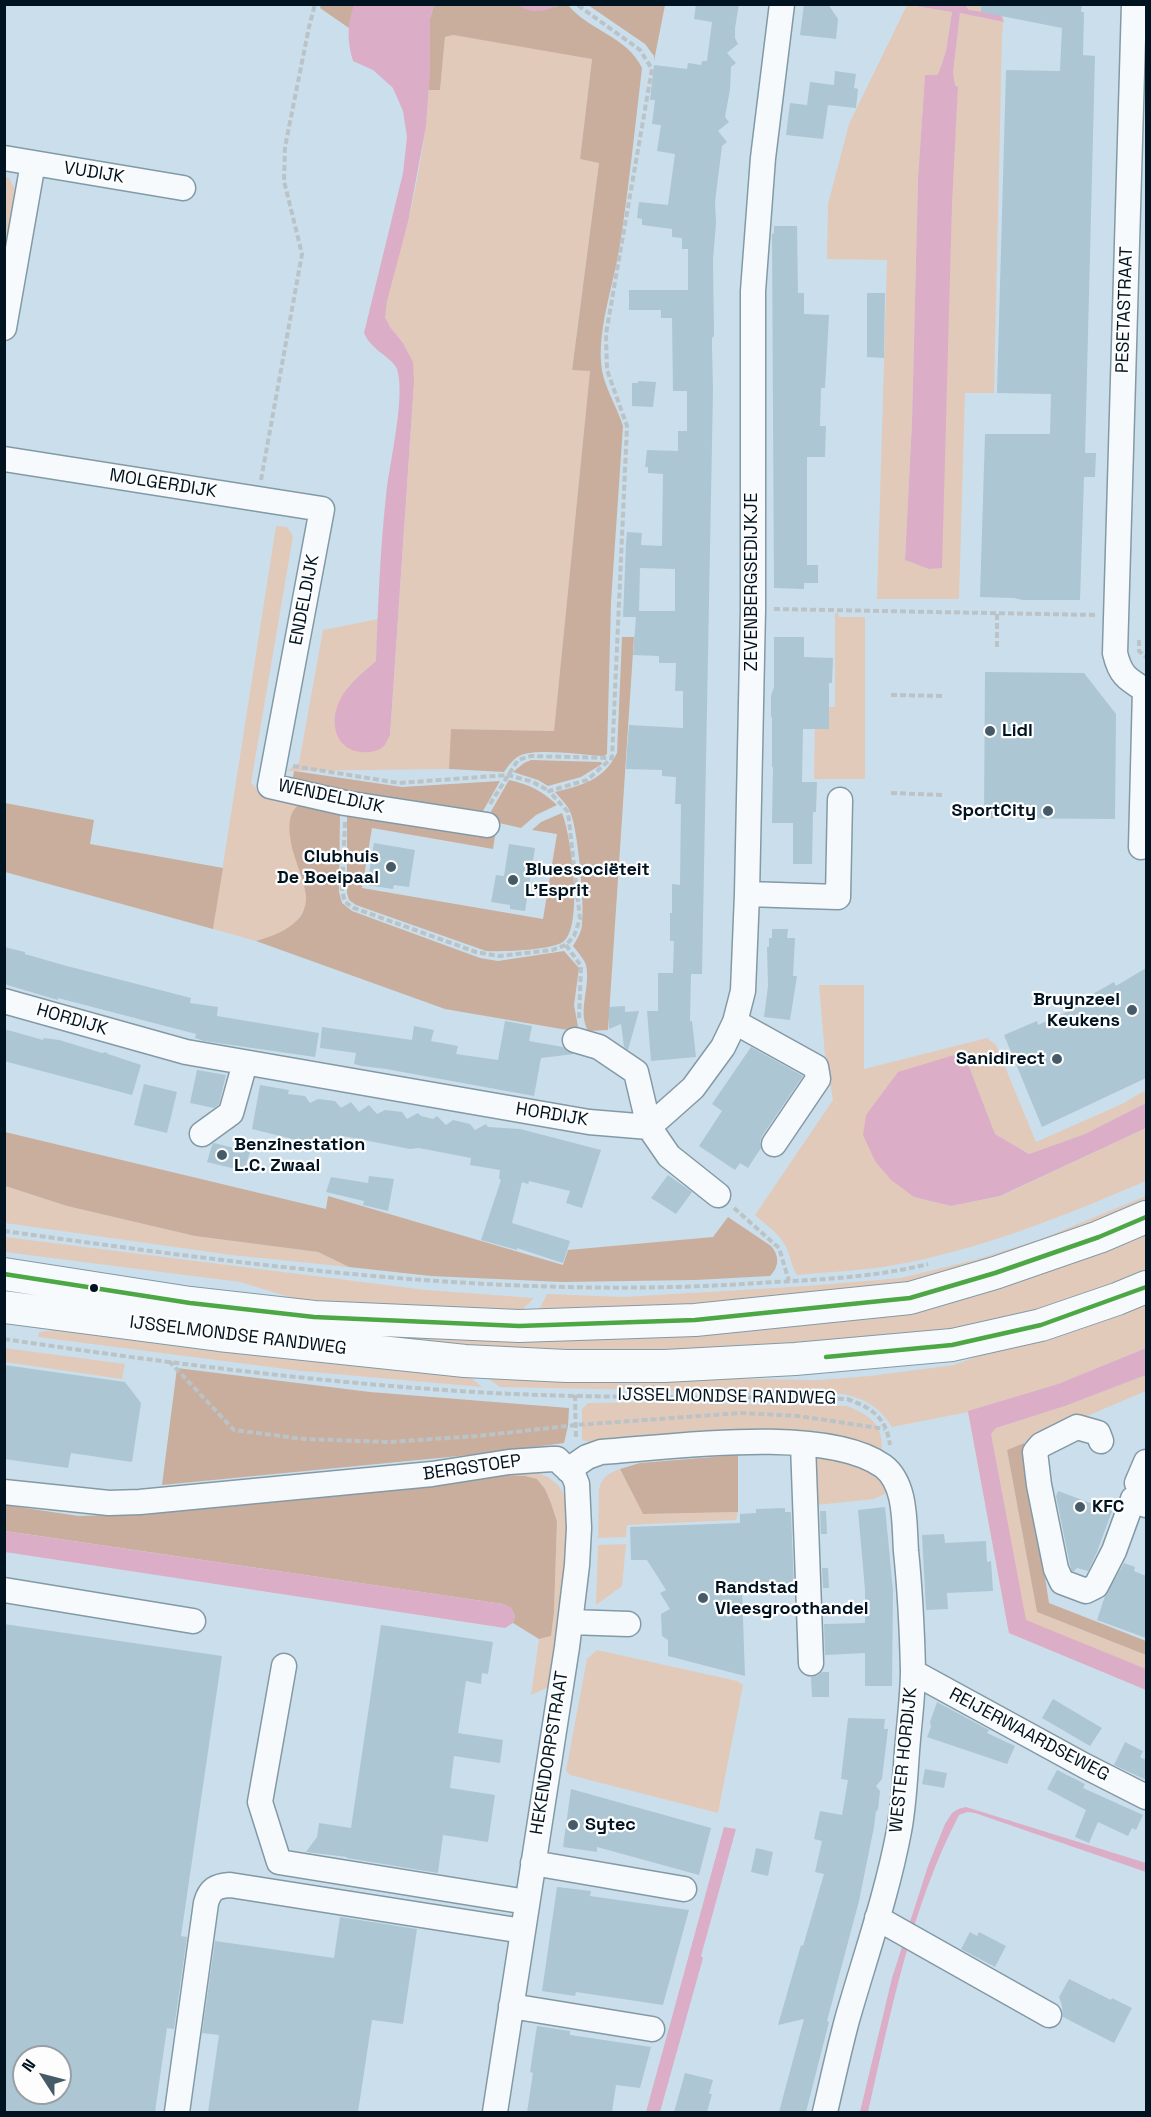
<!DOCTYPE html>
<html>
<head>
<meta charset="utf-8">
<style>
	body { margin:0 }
	#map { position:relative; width:1151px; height:2117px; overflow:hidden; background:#cadfeb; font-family:"Space Grotesk",sans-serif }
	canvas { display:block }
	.frame { position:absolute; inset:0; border:6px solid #001320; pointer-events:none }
	.north { position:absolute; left:12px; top:2045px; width:60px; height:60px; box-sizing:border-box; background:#fdfdfd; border:2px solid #989fa5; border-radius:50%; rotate:306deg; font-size:16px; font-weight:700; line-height:24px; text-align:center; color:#001320 }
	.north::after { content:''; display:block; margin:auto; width:21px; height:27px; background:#475a67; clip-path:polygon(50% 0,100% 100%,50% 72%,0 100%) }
</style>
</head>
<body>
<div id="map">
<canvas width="1151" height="2117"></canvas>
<div class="frame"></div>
<div class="north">N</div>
</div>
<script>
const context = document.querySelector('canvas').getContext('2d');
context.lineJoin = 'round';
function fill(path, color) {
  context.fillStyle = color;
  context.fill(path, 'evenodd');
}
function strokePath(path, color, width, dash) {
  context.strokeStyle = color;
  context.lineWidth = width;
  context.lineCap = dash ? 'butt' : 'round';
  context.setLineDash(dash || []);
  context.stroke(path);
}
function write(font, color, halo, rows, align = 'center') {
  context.font = font + ' "Space Grotesk",sans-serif';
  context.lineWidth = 4.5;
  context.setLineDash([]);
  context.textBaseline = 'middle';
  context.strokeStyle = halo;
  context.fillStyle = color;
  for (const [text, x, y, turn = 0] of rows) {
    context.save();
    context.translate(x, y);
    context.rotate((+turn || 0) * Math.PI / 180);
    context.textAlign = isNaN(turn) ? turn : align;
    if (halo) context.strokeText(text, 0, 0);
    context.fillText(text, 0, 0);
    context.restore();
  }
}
fill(new Path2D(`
	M907 5 952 12 946 51 939 72 937 75 925 76 918 179 912 422 905 560 929 569 958 87 955 85 953 73 960 13 1003 22 1000 14 969 10 965 5H1004L1002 37 994 393H965L959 599H877L887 260 827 259 828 204 849 124Z
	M453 35 592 58 580 159 599 163 572 369 590 371 554 731 452 729 449 769 287 771 299 763 323 630 378 619 376 662 348 687 390 735 414 382C413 367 411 356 403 343 397 334 387 327 385 316 383 296 403 244 408 222 418 179 426 135 429 90L440 89 445 37Z
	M5 177 9 178 15 189 5 251Z
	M276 526 287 527 293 536 251 783 265 796 301 802 300 873 306 891V907L293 926 272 936 256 941 213 929Z
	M835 613H838L839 617H865V779H814L815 707H835Z
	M819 985H864V1069L987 1038 996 1045 1036 1142 1122 1104 1146 1090V1103L1085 1134 1029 1154 995 1134 965 1056 914 1197 951 1206 1001 1196 1146 1128V1181C1064 1216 978 1251 889 1266 859 1271 828 1272 797 1275 791 1266 791 1257 786 1247 780 1234 766 1225 755 1215L833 1100 825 1056Z
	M4 1186 67 1206 195 1236 318 1252 349 1267 231 1255 5 1223Z
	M1146 1196V1205L971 1269 854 1294 536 1316 547 1294 624 1297 807 1286 901 1278 978 1259 1041 1239Z
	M1146 1231V1270L1077 1297 997 1322 939 1332 826 1344 642 1354 481 1349 5 1295V1289L730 1326Z
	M5 1237 426 1290 534 1298 520 1312 421 1310 292 1298 240 1282 5 1252Z
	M1146 1296V1348L1058 1384 969 1411 996 1428 1065 1406 1146 1375V1391L1007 1450 1037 1612 1146 1655V1689L1009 1633 968 1412 892 1427C879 1407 866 1399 843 1394L500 1387 482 1374 817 1380 870 1376 954 1365Z
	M82 1326 462 1370 482 1387 301 1371 38 1337 39 1332Z
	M5 1348 125 1364 122 1379 5 1362Z
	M660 1402 848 1406C871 1417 882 1422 882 1450L863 1444 618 1440 591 1442 582 1440V1409L588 1403Z
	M823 1458C849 1462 876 1467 889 1492L874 1499 816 1505 815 1459Z
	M620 1469 643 1514 738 1512 736 1520 627 1525 626 1537 598 1538 599 1489C602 1477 608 1473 620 1469Z
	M535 1472 548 1477 558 1485 566 1497 570 1581 553 1685 531 1695 539 1639 551 1636 554 1612 557 1520 545 1489 537 1479 495 1475Z
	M626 1544 622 1586 596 1605 598 1545Z
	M597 1650 737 1681 743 1685 718 1813 570 1775 566 1771 587 1659Z`), '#e2cabb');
fill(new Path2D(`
	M321 5H354L349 28 320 8Z
	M434 5H518C532 15 552 5 568 5 588 30 628 37 642 68 635 127 629 186 620 245 614 283 599 323 601 362 602 384 616 404 623 426L611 602 607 754 604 756C583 755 539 748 521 755 513 759 509 765 504 772L449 769 451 729 554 731 590 371 572 370 599 163 580 159 592 59 453 35 445 37 440 90H429L430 18Z
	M588 5H665L654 61V56L645 44Z
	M622 637H634L608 1030 588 1031C577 1010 591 988 586 965 584 959 577 951 573 946 577 939 581 933 582 925 585 906 578 832 571 814 568 805 561 799 555 792 582 785 603 781 617 753Z
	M531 760 601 762 602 764 581 777 548 786 538 780 513 772 524 763Z
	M294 771 402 787 500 781 479 818 291 789Z
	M509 780C529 784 542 791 557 805L536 815 521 828 486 820Z
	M301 802 340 814 339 892 342 903 352 911 480 958 498 961 564 951 579 968 574 1005 579 1032 445 1009 256 941C281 934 312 921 305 890 301 870 292 856 290 836 289 829 289 819 292 813 294 809 298 805 301 802Z
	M5 803 94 820 90 844 223 868 213 929 5 872Z
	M347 808 496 830 493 849 372 828 362 888 543 919 557 834 532 830 541 822 562 813C571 834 584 927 563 942 551 950 502 952 486 951L356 905 349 900 347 893Z
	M5 1132 326 1209 328 1196 563 1265 568 1250 713 1237 728 1217 771 1246C780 1256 779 1267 770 1276L695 1280 562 1282 431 1276 349 1267 318 1252 195 1236 67 1206 5 1186Z
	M177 1368 370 1392 569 1408 568 1426 564 1443 490 1453 162 1485Z
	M1024 1443 1049 1603 1146 1641V1655L1037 1612 1007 1450Z
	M738 1455V1512L643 1514 620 1469 640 1463Z
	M495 1475 525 1476 537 1479 545 1489 551 1503 557 1521 554 1612 551 1636 539 1639 513 1623 515 1616 511 1608 503 1604 5 1531V1505L79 1516 112 1515Z`), '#c9ae9d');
fill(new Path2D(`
	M354 5H434L430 18V74L426 126 408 222 387 301 385 317 390 327 403 343 413 362 414 382 390 735C388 738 386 744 383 747 376 752 368 753 361 752 333 749 329 719 341 698 349 683 364 672 376 661 378 606 380 551 386 496 389 464 406 397 397 369 393 358 371 350 364 333L403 173 407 137 403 111 393 88 373 70 353 61C347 42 347 23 354 5Z
	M518 5H557C545 13 529 13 518 5Z
	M909 5H965L969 10 1000 14 1004 22 960 13 953 73 955 85 958 87 952 203 942 568 929 569 905 560 912 422 918 179 925 75H937L939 72 946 51 952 12Z
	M961 1053 965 1056 995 1134 1029 1154 1085 1134 1146 1103V1128L1000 1196 951 1206 914 1197 891 1180 875 1161 863 1135 866 1115 898 1072Z
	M1146 1348V1375L1065 1406 996 1428 991 1434 1026 1620 1146 1669V1690L1009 1633 968 1411 1058 1384Z
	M4 1531 503 1604 511 1607 515 1616 513 1623 505 1628 5 1552Z
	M966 1807 1146 1863V1872L975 1813 967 1812 959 1815C911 1907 891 2012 868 2112H860L892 1978 928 1866 945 1824 952 1813 958 1809Z
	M724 1827 736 1829 701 1956 703 1958 660 2112H646Z`), '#dbadc7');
fill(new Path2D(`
	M696 4H739L735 28V38L738 44 727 53 736 63 731 67 730 89 725 117 729 122 718 131 727 142 722 146 715 202 716 223 713 259 714 336 712 338V347L713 389 702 974H691L690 1021H692L696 1057 651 1061 647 1011H658V973H673L674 941H670V913H672V884L680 885 681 804H675L676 777 662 776V770L626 769 627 750 629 725 683 728V691H675L676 663H659V656L633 655 636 617H623L626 544 627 532 642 533 641 545 662 546 663 474 648 473V467H645L647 450 678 451V431H687V391H673L672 318H661V310H629V290H688V249H682V238L672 237V229L642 225V219L637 218 639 202 668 205 675 154 657 151 661 125 652 124 655 100H650L654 65 687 69 688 63 701 65 702 61H707L712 22 694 19ZM640 568 675 569V611H639Z
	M804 4H828L838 19 836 39 800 35Z
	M981 4H1082L1081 12H1084L1083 55 1095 56 1085 453H1096L1095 477H1084L1080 600H1022L1014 598 980 597 985 434H1050L1051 394 997 393 1006 70 1060 71 1062 28 981 12Z
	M835 71 856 74 854 88 858 89 856 108 828 105 823 139 786 135 790 103 807 105 810 82 834 85Z
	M774 226H797L798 293H804V314L829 315 825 388H821L820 426H826L825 457H807V565H818V583H804V589L774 588 772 233 774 234Z
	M867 293H885L884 358 867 357Z
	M638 381 656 382 653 407 632 406V383H638Z
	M774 637H804V657L833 658 832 683H829V729H803L802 782H817L816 812H813L812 864H793V823H772L773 767H772V718L771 716V696L774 687Z
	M985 672 1084 673 1116 714 1115 819 984 818Z
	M374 843 415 850 409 887 394 885 393 889 367 885Z
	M509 844 535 848 525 911 510 909V905L491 902 496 875 504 876Z
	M772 929H788L787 938H795L793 976H797L790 1020 764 1017 768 986 767 947H769V938H772Z
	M4 947 25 952V954L63 965 191 998 190 1003 218 1007 217 1016 319 1033 315 1057 204 1041 195 1038 196 1034 58 998V1000L4 984Z
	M1146 968V1078L1042 1127 1004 1035 1037 1021 1038 1025 1075 1008 1073 1005 1114 982 1116 986Z
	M625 1006V1012L639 1011 628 1050 624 1047 621 1024 609 1029V1007Z
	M505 1021 532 1026 529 1041 563 1047 574 1054 541 1058 534 1096 386 1069 362 1066 354 1064 356 1053 320 1048 322 1027 412 1040 414 1026 434 1030 431 1041 458 1046 456 1054 498 1060Z
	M4 1029 43 1040 44 1038 59 1040 102 1053 106 1052 108 1054 141 1065 132 1095 4 1061Z
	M751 1047 803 1076 762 1136 760 1142 761 1148 748 1168 740 1163 735 1170 699 1146 722 1111 712 1104Z
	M197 1070 226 1075 219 1104 214 1108 190 1103Z
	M144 1084 177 1092 167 1133 134 1125Z
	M260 1085 289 1090 288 1094 305 1096 310 1103 318 1099 335 1101 341 1108 351 1102 359 1112 369 1105 377 1114 385 1110 402 1112 407 1119 418 1113 421 1116 433 1119 437 1116 446 1125 453 1120 470 1124 475 1130 486 1124 488 1127 520 1129 601 1150 582 1208 566 1203 570 1191 529 1181 528 1184 522 1182 512 1223 570 1241 563 1263 517 1248V1250L481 1240 501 1180 499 1179 500 1170 470 1165 471 1158 419 1148 410 1149 343 1136 341 1151 252 1129Z
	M214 1143 250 1152 244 1171 207 1162 212 1145Z
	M668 1175 692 1192 676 1214 651 1198Z
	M369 1176 394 1179 388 1211 363 1205 364 1201 326 1192 331 1177 368 1183Z
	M4 1365 125 1382 141 1403 132 1462 71 1453 68 1468 4 1459Z
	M1058 1491 1112 1511 1097 1552 1088 1571 1077 1568 1074 1571H1072L1070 1565 1056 1496Z
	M885 1507 893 1591 892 1686H865V1653L825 1655 824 1624 865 1623V1590L858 1510Z
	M785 1508V1512H791L794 1589 742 1590 745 1676 668 1656V1640L662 1636 661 1614 670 1609 660 1593 666 1590 647 1560H631L630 1527 740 1523V1514L756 1513V1509Z
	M820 1511H826L827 1534H821Z
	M944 1534 945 1543 986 1541 987 1562 991 1561 993 1591 947 1593 948 1609 926 1610 922 1535Z
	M1124 1563 1135 1567 1134 1571 1146 1576V1638L1097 1620 1105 1596Z
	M822 1568H828L829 1588H823Z
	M4 1624 222 1656 181 1936 187 1937 174 2029 167 2028 155 2112H4ZM24 2057H60V2093H24Z
	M381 1625 493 1642 488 1674 482 1673 481 1684 466 1681 458 1733 503 1740 500 1763 454 1756 450 1788 495 1795 488 1842 443 1835 438 1873 347 1858V1857L306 1852 317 1837 319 1823 351 1828Z
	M822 1672H829V1697H812L811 1677 818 1675Z
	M1053 1699 1102 1728 1090 1746 1042 1718Z
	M937 1702 989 1730 987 1733 1015 1746 1007 1764 927 1737 931 1727 930 1722Z
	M848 1718 885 1719 884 1729H888L882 1779 876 1786 880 1791 878 1810 876 1811 874 1827 859 1901 827 2021 829 2022 806 2112H779L804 2019 778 2025 801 1945 803 1946 824 1874 815 1872 822 1841 814 1839 820 1811 842 1815 848 1780 841 1779Z
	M1125 1742 1143 1751 1140 1757 1146 1760V1780L1114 1765Z
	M925 1769 947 1773 944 1788 922 1784Z
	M1057 1770 1085 1784 1083 1788 1143 1815 1136 1830 1132 1828 1128 1836 1098 1822 1089 1843 1075 1837 1086 1810 1047 1789Z
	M571 1789 711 1828 699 1875 597 1847V1852L563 1847Z
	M756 1848 773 1852 768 1876 751 1872Z
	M557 1887 591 1891 590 1896 689 1910 663 2005 576 1992 575 1996 542 1991Z
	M340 1917 417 1929 403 2024 372 2020 358 2112H208L219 2035 202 2033 215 1941 334 1958Z
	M970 1932 977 1936 979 1932 1006 1946 995 1967 961 1949Z
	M1069 1979 1111 2000 1112 1998 1132 2008 1114 2043 1063 2017 1062 2006 1059 1997Z
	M537 2026 570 2031V2035L651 2047 640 2088 616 2085 612 2112H527L533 2073 530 2072Z
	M685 2073 713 2080 709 2094H712L707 2112H674Z`), '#adc6d3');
const minor = new Path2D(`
	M1134 4 1115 653C1120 675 1127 679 1145 690L1141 847
	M4 158 183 188
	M4 328 33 163
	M4 459 322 509 270 786 345 803 487 825
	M747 894 838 897 840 800
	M4 1001 186 1052 589 1122 649 1127
	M735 1022 816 1067 818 1079 774 1144
	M575 1040 599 1047 636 1072 649 1127 669 1156 718 1195
	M649 1127 693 1088 723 1047 735 1022 743 991 747 894 753 609V291L763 158 782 4
	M202 1134 231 1113 245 1063
	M1101 1441 1098 1433 1077 1427 1041 1445 1035 1452 1039 1485 1056 1569 1062 1582 1086 1591 1096 1586 1114 1551 1133 1499 1146 1505
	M803 1444 811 1663
	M568 1470 587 1457 601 1452C671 1447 825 1425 883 1466 907 1484 904 1524 906 1551 910 1590 912 1630 913 1670 913 1696 909 1724 907 1751 905 1778 904 1805 899 1831 887 1895 865 1957 847 2020 839 2050 832 2082 825 2112
	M1137 1483 1146 1462
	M4 1492 109 1503 140 1502 432 1474 509 1462 552 1459H557L562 1464 573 1474 577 1484 579 1528 577 1565 567 1647 495 2112
	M4 1590 193 1621
	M570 1622 628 1624
	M284 1666 260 1802 279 1862 527 1902
	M913 1672 1085 1766 1146 1797
	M533 1863 684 1889
	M877 1918 1049 2015
	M511 2006 652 2029
	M177 2112 206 1903C210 1889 216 1886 230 1885L523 1931`);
const major = new Path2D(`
	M4 1274 190 1303 314 1317 519 1326 695 1320 910 1298 995 1273 1099 1237 1146 1217
	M4 1307 219 1335 465 1361 566 1366H665L795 1359 952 1345 1041 1325 1117 1299 1146 1287`);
strokePath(minor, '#839aa6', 27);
strokePath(major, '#839aa6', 34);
strokePath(new Path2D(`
	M261 480 302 254 284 181 285 147 309 27 315 4
	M774 609 1096 615
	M997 614V649
	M1139 640V651L1146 657
	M891 695 944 696
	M293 766 399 783 508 775 533 782 549 791
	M891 793 943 795
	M490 804 518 760 531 756 611 758
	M345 822 342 891 345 902 354 908 476 952 499 956 552 950 566 945 574 936 580 919 568 812 549 791 587 780 612 758 627 426 607 370 606 334 652 69 640 50 576 4
	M566 945 581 966 579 1020
	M734 1208 779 1248 789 1281
	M4 1231C249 1265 495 1299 743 1284 803 1280 869 1279 928 1264
	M4 1339C166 1363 329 1384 492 1393 610 1399 729 1396 847 1399 872 1408 886 1417 890 1445
	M169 1361 234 1430 304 1439 390 1442 477 1436 576 1425 741 1413 799 1416 885 1429
	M575 1395 576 1440`), '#bbc3c7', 4, [6, 3]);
strokePath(minor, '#f7fafc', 24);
strokePath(major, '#f7fafc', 32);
strokePath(new Path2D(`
	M4 1274 190 1303 314 1317 519 1326 695 1320 910 1298 995 1273 1099 1237 1146 1217
	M826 1357 952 1345 1041 1325 1146 1287`), '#4ca744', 4.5);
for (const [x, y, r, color] of [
	[990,731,6,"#475a67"],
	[1048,811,6,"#475a67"],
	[391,867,6,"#475a67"],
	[513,880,6,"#475a67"],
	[1132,1010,6,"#475a67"],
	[1057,1059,6,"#475a67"],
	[222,1155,6,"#475a67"],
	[94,1288,5,"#001320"],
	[1080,1507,6,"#475a67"],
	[703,1598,6,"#475a67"],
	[573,1825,6,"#475a67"]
]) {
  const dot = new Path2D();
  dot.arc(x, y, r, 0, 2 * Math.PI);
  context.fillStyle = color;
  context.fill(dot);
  strokePath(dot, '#fdfdfd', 2);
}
write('18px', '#001320', '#fdfdfd', [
	["VUDIJK",94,173,9],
	["PESETASTRAAT",1125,310,-88],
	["MOLGERDIJK",163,484,9],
	["ZEVENBERGSEDIJKJE",752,582,-90],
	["ENDELDIJK",305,600,-79],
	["WENDELDIJK",331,797,12],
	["HORDIJK",72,1020,16],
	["HORDIJK",552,1115,9],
	["IJSSELMONDSE RANDWEG",238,1336,7],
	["IJSSELMONDSE RANDWEG",727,1397,1],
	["BERGSTOEP",472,1468,-8],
	["REIJERWAARDSEWEG",1029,1735,28],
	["HEKENDORPSTRAAT",550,1753,-81],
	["WESTER HORDIJK",904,1760,-84]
]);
write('bold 18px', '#001320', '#fdfdfd', [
	["Lidl",1002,731],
	["SportCity",1036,811,"right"],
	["Clubhuis",379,857,"right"],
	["De Boeipaal",379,878,"right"],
	["Bluessociëteit",525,870],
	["L'Esprit",525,891],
	["Bruynzeel",1120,1000,"right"],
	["Keukens",1120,1021,"right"],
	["Sanidirect",1045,1059,"right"],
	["Benzinestation",234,1145],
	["L.C. Zwaal",234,1166],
	["KFC",1092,1507],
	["Randstad",715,1588],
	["Vleesgroothandel",715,1609],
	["Sytec",585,1825]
], 'left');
</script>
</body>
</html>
